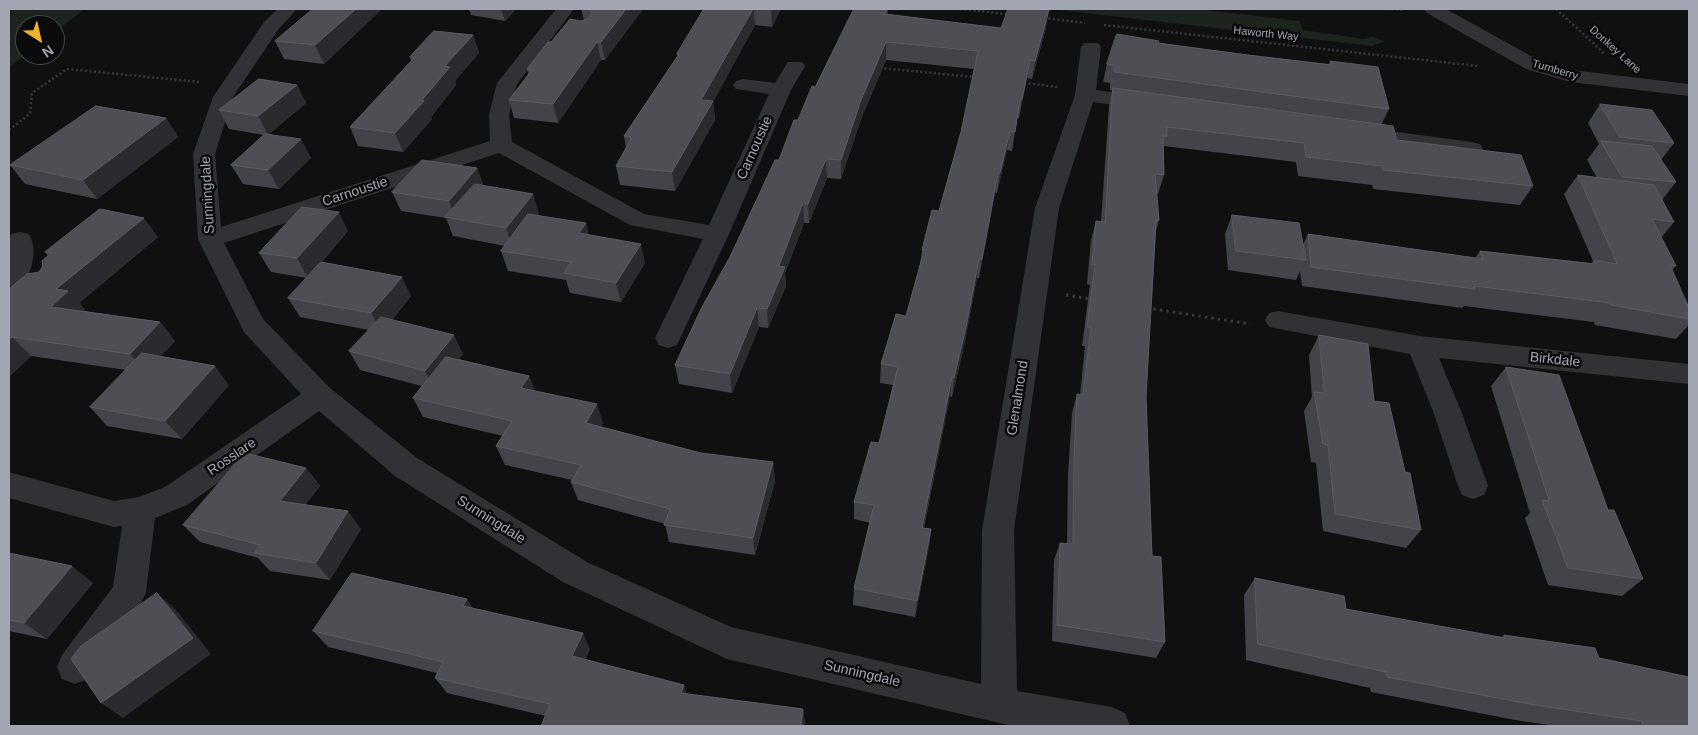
<!DOCTYPE html>
<html>
<head>
<meta charset="utf-8">
<style>
	body { margin:0 }
	#map { position:relative; width:1698px; height:735px; overflow:hidden; background:#101011; font-family:Arial,sans-serif }
	canvas { display:block }
	.frame { position:absolute; inset:0; border:10px solid #a1a6b2; pointer-events:none }
	.north { position:absolute; left:15px; top:15px; width:50px; height:50px; box-sizing:border-box; background:#0b0b0c; border:1px solid #47494e; border-radius:50%; rotate:145deg; font-size:14px; font-weight:700; line-height:20px; text-align:center; color:#a1a6b2 }
	.north::after { content:''; display:block; margin:auto; width:18px; height:22px; background:#edb22c; clip-path:polygon(50% 0,100% 100%,50% 72%,0 100%) }
</style>
</head>
<body>
<div id="map">
<canvas width="1698" height="735"></canvas>
<div class="frame"></div>
<div class="north">N</div>
</div>
<script>
const context = document.querySelector('canvas').getContext('2d');
context.lineJoin = 'round';
function fill(path, color) {
  context.fillStyle = color;
  context.fill(path, 'evenodd');
}
function strokePath(path, color, width, dash) {
  context.strokeStyle = color;
  context.lineWidth = width;
  context.lineCap = dash ? 'butt' : 'round';
  context.setLineDash(dash || []);
  context.stroke(path);
}
function write(font, color, halo, rows, align = 'center') {
  context.font = font + ' Arial,sans-serif';
  context.lineWidth = 5;
  context.setLineDash([]);
  context.textBaseline = 'middle';
  context.strokeStyle = halo;
  context.fillStyle = color;
  for (const [text, x, y, turn = 0] of rows) {
    context.save();
    context.translate(x, y);
    context.rotate((+turn || 0) * Math.PI / 180);
    context.textAlign = isNaN(turn) ? turn : align;
    if (halo) context.strokeText(text, 0, 0);
    context.fillText(text, 0, 0);
    context.restore();
  }
}
fill(new Path2D(`
	M9 9H85L55 32V25H25V55L9 68Z
	M1050 9H1197L1299 21 1303 30 1364 39 1372 37 1385 41 1372 46Z`), '#1c241d');
strokePath(new Path2D(`
	M960 9 1008 14
	M1387 9 1405 10
	M1556 9 1605 54
	M1044 18 1085 23
	M1104 25 1478 66
	M880 68 976 77
	M1024 83 1058 87
	M9 130 30 114 32 93 67 69 199 82`), '#37393d', 2.5, [2, 2.5]);
strokePath(new Path2D(`
	M1066 295 1091 299
	M1147 308 1250 324`), '#37393d', 3, [2.5, 4]);
fill(new Path2D(`
	M278 9H297L278 30 233 97 215 154 221 227 490 141 489 115 497 83 556 9H574L517 84 509 115 512 142 644 214 709 225 769 94 736 89 733 85 736 81 743 79 775 83 788 62H802L805 66 791 90 729 234 677 345 668 348 659 345 655 338 703 239 630 225 499 153 224 243 263 319 330 388 417 458 587 562 731 627 981 684 982 530 1035 208 1075 95 1081 47 1084 43H1098L1101 47 1096 90 1148 98 1155 100 1158 104 1155 108 1148 110 1093 102 1059 208 1014 530 1017 691 1112 707 1125 713 1130 726H1012L727 659 563 582 395 476 319 411 187 505 155 518 146 592 141 603 88 679 75 684 62 679 57 667 62 655 113 587 122 526 114 527 9 498V472L114 501 139 497 165 487 301 394 244 332 198 239 193 154 213 97 264 22Z
	M1424 9H1446L1540 61 1572 70 1689 84V96L1570 82 1526 69 1427 13Z
	M1359 127 1472 142 1480 144 1483 149 1480 154 1472 156 1351 138 1348 133 1351 128Z
	M20 232 29 234C38 250 32 271 23 285L14 288 9 286V239L11 234Z
	M1278 311 1420 336 1689 364V384L1439 358 1461 411 1488 486 1484 495 1473 499 1462 495 1458 486 1433 411 1410 354 1269 327 1265 320 1269 313Z`), '#313236');
fill(new Path2D(`
	M313 9H382L324 64 284 59 275 41Z
	M469 9H516L505 21 471 15Z
	M581 9H643L605 60H601L558 123 514 118 509 100 528 74 527 69 551 42 581 21 584 20Z
	M704 9H781L772 27 755 25 713 102 715 120 675 191 620 185 616 166 626 148 624 136 677 57V54Z
	M854 9H888V15L1001 28H1046L1032 79 1027 78 1019 118H1017L1012 151 1007 150 997 193 995 192 979 278H977L964 346 952 397 950 396 924 528 931 529 929 547 915 617 853 605 854 588 870 523 854 519V502L879 443 893 385 880 383 881 364 906 316 920 264 922 250 939 211 961 132 974 69 886 60 861 119 841 179 827 178 809 223H804L785 273 786 286 768 328 759 327 732 393 679 384 675 365 779 160 815 87Z
	M473 35 479 53 455 81 456 85 431 117 432 119 403 152 358 146 350 127 411 61 410 57Z
	M1158 43 1248 55 1329 64 1330 61 1389 109 1381 125 1397 140 1533 186 1520 205 1373 189 1372 185 1298 176 1296 162 1164 146 1163 149 1164 175 1158 194H1157L1159 220 1156 231 1146 396 1152 556 1165 642 1156 658 1052 641 1054 560 1060 543 1067 544 1068 475 1072 413 1077 394 1080 395 1085 346H1082L1090 285 1087 284 1091 240 1096 221 1101 222 1109 106 1112 90H1110V83L1103 82 1107 64Z
	M297 85 306 103 269 134 311 158 279 189 243 184 231 165 264 135 229 129 219 110Z
	M1600 104 1674 143 1661 160 1676 182 1662 200 1674 222 1661 238 1676 266 1672 270 1689 308V325L1676 339 1595 325 1594 322 1464 306 1462 308 1302 286 1300 271 1296 280 1228 270 1225 234 1232 215 1303 245 1308 234 1475 258 1480 251 1591 264 1593 261 1564 194 1578 175 1597 178 1587 160 1599 144 1588 123Z
	M166 118 178 137 97 199 25 184 10 165Z
	M477 168 483 185 539 213 537 216 589 235 645 263 621 302 570 293 566 280 508 271 501 251 505 246 453 236 446 218 401 211 392 192Z
	M348 231 321 263 411 296 392 320 463 354 459 359 529 376 535 391 603 423 601 427 701 453 773 462 775 481 755 555 669 542 665 524 578 500 571 482 572 480 505 465 496 446 503 436 423 417 413 398 422 386 360 370 349 351 369 330 300 317 288 298 307 278 271 272 259 253Z
	M158 237 79 303 85 310 83 311 160 322 175 341 161 356 229 385 182 439 107 426 90 407 126 370 31 356 9 377V289L39 272 48 256 45 252Z
	M1319 335 1374 401 1405 472 1421 530 1406 548 1323 531 1316 463 1311 462 1304 411 1312 397 1309 355Z
	M1506 367 1608 510 1643 579 1622 596 1548 585 1525 518 1530 513 1491 386Z
	M306 468 320 486 305 505 361 529 330 580 270 571 258 558 200 542 183 525Z
	M9 553 93 583 47 639 9 631Z
	M1255 578 1346 609 1501 637 1504 635 1599 658 1689 726H1556L1515 720 1371 692 1370 688 1246 660 1244 595Z
	M467 599 473 609 590 649 585 660 684 685 686 694 803 709 805 724 546 716 447 693 435 678 437 673 328 647 313 631Z`), '#434449');
fill(new Path2D(`
	M356 9H382L324 64 315 45Z
	M501 9H516L505 21Z
	M626 9H643L605 60 601 42Z
	M753 9H754L755 25 713 102 715 120 675 191 672 172 701 100Z
	M771 9H781L772 27Z
	M887 9H888L887 22 885 14Z
	M1049 10 1046 28 1032 79 1035 61Z
	M473 35 479 53 455 81 456 85 431 117 432 119 403 152 395 133 422 100 445 66Z
	M597 42 601 60 558 123 553 104Z
	M886 42V60L861 119 841 179V160L861 100Z
	M1030 60 1027 78 1019 118 1022 99Z
	M297 85 306 103 268 135 258 116Z
	M166 118 178 137 97 199 83 180Z
	M1010 131 1007 150 997 193 1000 173Z
	M301 139 311 158 279 189 268 170Z
	M826 159 827 178 809 223 808 204Z
	M477 168 484 187 457 220 449 201Z
	M998 173 995 192 979 278 982 259Z
	M533 194 539 213 513 248 506 228Z
	M803 203 804 223 785 273 786 286 768 328 767 309 779 266Z
	M339 212 348 231 308 278 297 258Z
	M144 218 158 237 79 303 85 310 68 326 51 307 56 289Z
	M586 223 591 243 579 233Z
	M641 244 645 263 621 302 616 283Z
	M979 259 977 278 964 346 952 397 954 378Z
	M402 277 411 296 382 332 371 313Z
	M757 308 759 327 732 393 730 374Z
	M160 322 175 341 146 373 130 354Z
	M454 335 463 354 434 390 425 371Z
	M12 337 31 356 9 377V340Z
	M215 366 229 385 182 439 165 421Z
	M529 376 537 394 521 388Z
	M952 377 950 396 920 545 922 528Z
	M597 404 603 423 593 442 586 423Z
	M773 462 775 481 755 555 753 538Z
	M306 468 320 486 294 519 280 501Z
	M348 511 361 529 330 580 316 563Z
	M931 529 929 547 915 617 917 601Z
	M72 566 93 583 47 639 24 623Z
	M157 593 176 610 211 654 123 718 101 703Z
	M467 599 477 615 463 606Z
	M583 633 590 649 580 672 572 656Z
	M684 685 688 701 681 693Z
	M803 709 805 724 804 726H801Z`), '#2a2b2e');
const building = new Path2D(`
	M313 9H356L315 45 275 41Z
	M590 9H626L601 42H597L553 104 509 100 532 70 527 69 548 42H551L570 19 581 21 590 18 592 12Z
	M704 9H753L701 100 713 101 672 172 616 166 632 137 624 136 679 54H677Z
	M854 9H887L885 14 1001 28 1008 9H1041L1049 10 1035 61 1030 60 1022 99H1020L1015 132 1010 131 1000 173H998L982 259H979L966 327 954 378 952 377 922 528 931 529 917 601 854 588 874 505 854 502 871 442 879 443 898 367 881 364 896 314 906 316 924 251 922 250 932 210 939 211 961 132 978 51 886 42 861 100 841 160 826 159 808 204 803 203 779 266 785 267 767 309 757 308 730 374 675 365 702 307 730 257 775 160H779L794 120H798L812 86 815 87Z
	M434 31 473 35 445 66 450 67 422 100 424 101 395 133 350 127 414 58 410 57Z
	M1117 34 1159 41 1158 43 1248 55 1331 65 1330 61 1378 67 1389 109 1114 72V65L1107 64Z
	M259 79 297 85 258 116 219 110Z
	M1113 88 1393 126 1397 140 1521 155 1533 186 1383 170 1382 166 1306 157 1304 143 1167 127V136H1163L1164 175 1155 174 1159 220H1156L1146 396 1152 556 1161 557 1165 642 1057 625 1060 543 1073 544 1074 457 1077 394 1083 395 1091 327H1087L1095 265H1092L1096 221 1105 222Z
	M1600 104 1652 110 1674 143 1620 137Z
	M96 106 166 118 83 180 10 165Z
	M265 134 301 139 268 170 231 165Z
	M1601 141 1652 146 1676 182 1622 177Z
	M422 160 477 168 449 201 392 192Z
	M1578 175 1654 185 1674 222 1652 219 1676 266 1670 265 1689 308V319L1611 305 1610 303 1474 286 1475 289 1311 267 1308 234 1483 259 1480 251 1595 264 1594 260 1617 264Z
	M475 184 533 194 506 228 445 217Z
	M302 207 339 212 297 258 259 253Z
	M100 209 144 218 56 289 68 291 51 307 160 322 130 354 12 337 9 340V289L27 274 39 272 43 266 42 261 51 253 45 252Z
	M528 214 586 223 579 233 641 244 616 283 564 273 571 262 501 251Z
	M1232 215 1299 223 1306 260 1236 251Z
	M321 262 402 277 371 313 288 298Z
	M381 317 454 335 425 371 349 351Z
	M1319 335 1368 344 1374 401 1389 403 1405 472 1410 473 1421 530 1335 514 1328 445 1323 444 1314 392 1324 393Z
	M142 353 215 366 165 421 90 407Z
	M446 357 529 376 521 388 597 404 586 423 701 453 773 462 753 538 664 525 670 509 571 482 581 465 496 446 512 421 413 398Z
	M1506 367 1559 375 1608 510H1614L1643 579 1568 568 1542 500 1549 501Z
	M245 453 306 468 280 501 348 511 316 563 254 553 260 545 183 525Z
	M9 553 72 566 24 623 9 620Z
	M352 573 467 599 463 606 583 633 572 656 684 685 681 693 803 709 801 725 809 726H541L550 704 435 678 443 662 313 631Z
	M1255 578 1344 596 1346 609 1505 638 1504 635 1595 648 1599 658 1689 677V726H1643L1642 721 1535 705 1387 677 1386 672 1258 644Z
	M157 593 193 638 101 703 71 659 81 646Z`);
fill(building, '#4d4f54');
strokePath(building, '#5a5c63', 1);
write('11px', '#a1a6b2', '#0b0b0c', [
	["Haworth Way",1266,34,6],
	["Donkey Lane",1615,50,42],
	["Turnberry",1555,70,16]
]);
write('14px', '#a1a6b2', '#0b0b0c', [
	["Carnoustie",755,148,-66],
	["Carnoustie",355,192,-18],
	["Sunningdale",208,195,-93],
	["Birkdale",1555,360,6],
	["Glenalmond",1018,398,-81],
	["Rosslare",232,457,-34],
	["Sunningdale",491,520,32],
	["Sunningdale",862,674,13]
]);
</script>
</body>
</html>
